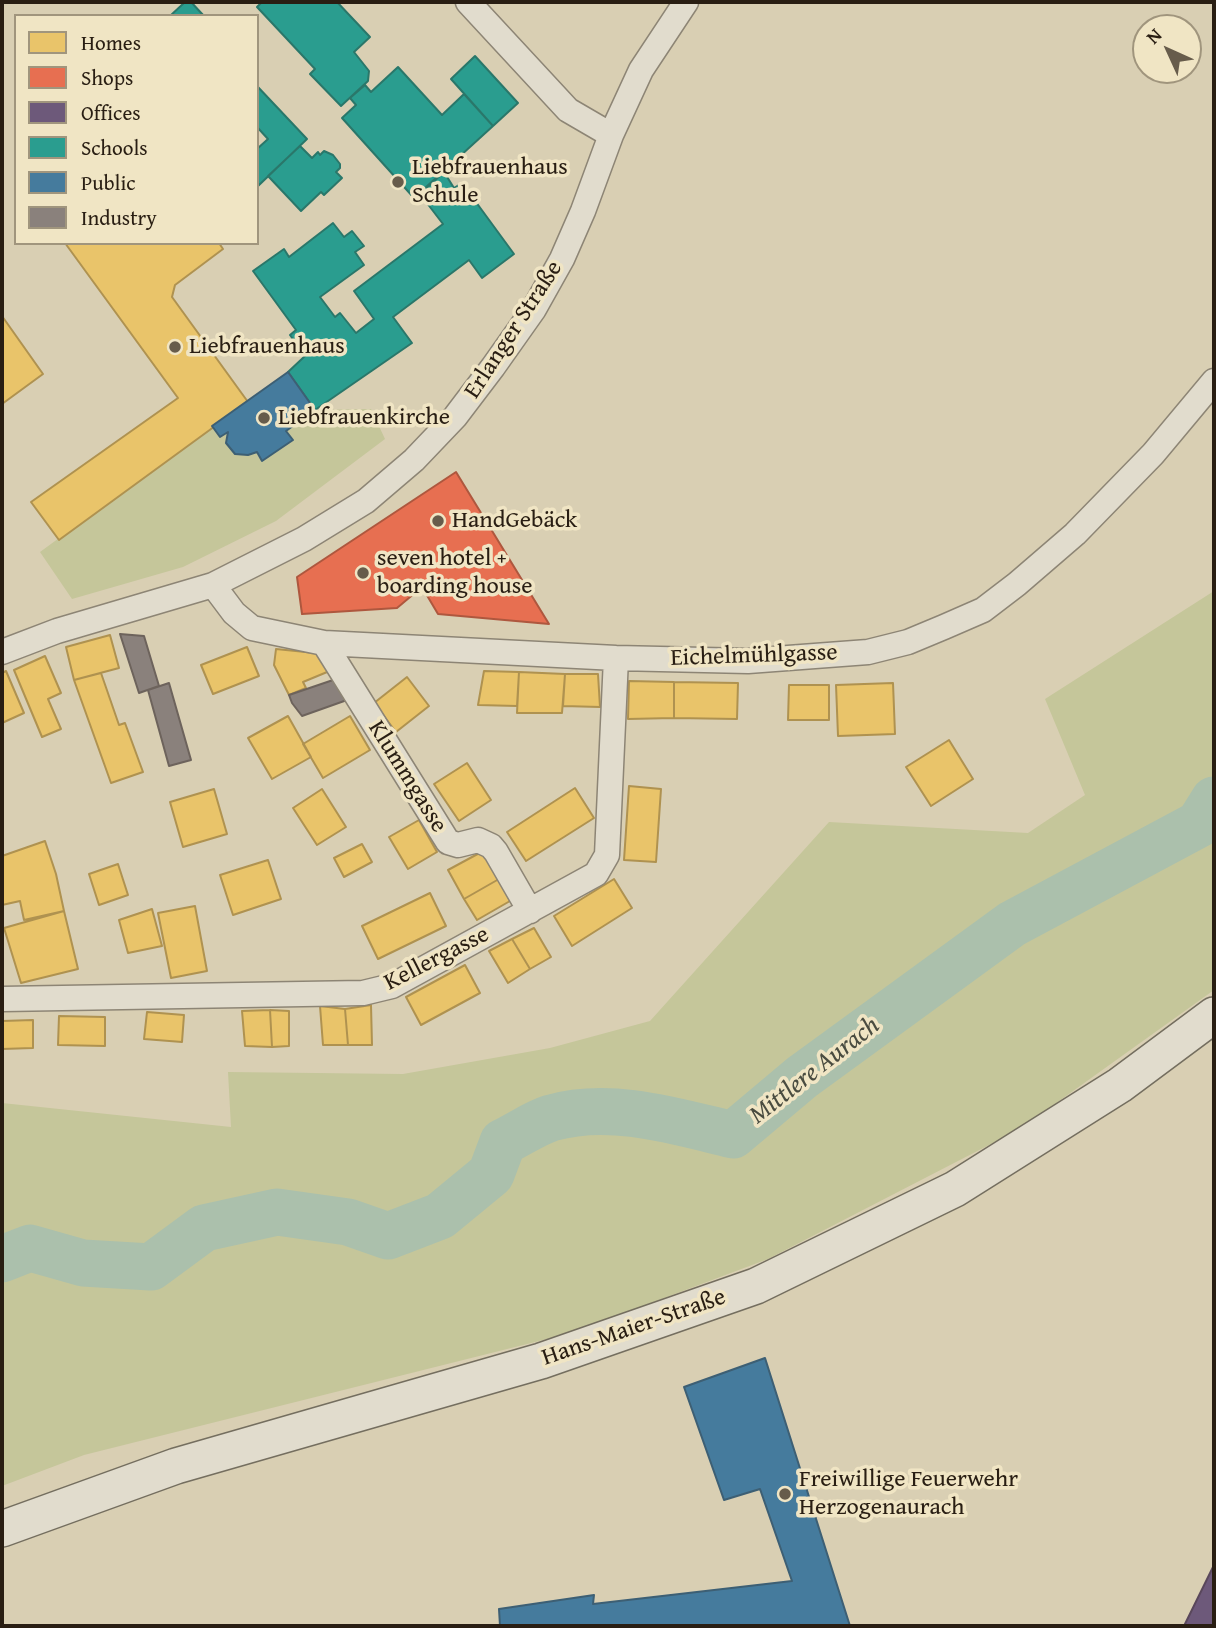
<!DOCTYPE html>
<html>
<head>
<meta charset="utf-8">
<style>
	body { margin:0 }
	#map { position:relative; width:1216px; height:1628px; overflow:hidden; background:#d9cfb3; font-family:"Gentium Book Plus",serif }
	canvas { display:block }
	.frame { position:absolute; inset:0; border:4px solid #291e13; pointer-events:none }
	.legend { position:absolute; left:14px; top:14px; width:245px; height:231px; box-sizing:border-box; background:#f0e5c4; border:2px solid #a0957d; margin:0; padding:9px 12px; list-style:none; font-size:21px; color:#291e13 }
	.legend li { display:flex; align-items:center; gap:14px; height:35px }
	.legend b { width:35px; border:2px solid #a0957d }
	.north { position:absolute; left:1132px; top:14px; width:70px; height:70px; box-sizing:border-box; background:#f0e5c4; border:2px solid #a0957d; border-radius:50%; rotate:315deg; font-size:19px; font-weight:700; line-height:28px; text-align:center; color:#291e13 }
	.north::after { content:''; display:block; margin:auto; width:24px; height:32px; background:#675c4b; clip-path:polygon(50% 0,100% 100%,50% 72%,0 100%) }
</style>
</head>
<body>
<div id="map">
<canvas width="1216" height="1628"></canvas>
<div class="frame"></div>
<ul class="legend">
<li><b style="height:19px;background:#e9c46a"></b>Homes</li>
<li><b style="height:19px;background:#e76f51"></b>Shops</li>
<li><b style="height:19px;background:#6d597a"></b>Offices</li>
<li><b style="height:19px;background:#2a9d8f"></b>Schools</li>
<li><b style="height:19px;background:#457b9d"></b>Public</li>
<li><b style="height:19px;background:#8a817c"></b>Industry</li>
</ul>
<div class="north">N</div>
</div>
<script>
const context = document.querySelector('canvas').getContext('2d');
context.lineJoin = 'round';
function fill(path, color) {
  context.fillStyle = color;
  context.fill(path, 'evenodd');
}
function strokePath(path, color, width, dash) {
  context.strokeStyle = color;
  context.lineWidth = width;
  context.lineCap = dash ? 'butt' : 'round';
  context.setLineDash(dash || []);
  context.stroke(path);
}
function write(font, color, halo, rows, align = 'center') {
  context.font = font + ' "Gentium Book Plus",serif';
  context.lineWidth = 7;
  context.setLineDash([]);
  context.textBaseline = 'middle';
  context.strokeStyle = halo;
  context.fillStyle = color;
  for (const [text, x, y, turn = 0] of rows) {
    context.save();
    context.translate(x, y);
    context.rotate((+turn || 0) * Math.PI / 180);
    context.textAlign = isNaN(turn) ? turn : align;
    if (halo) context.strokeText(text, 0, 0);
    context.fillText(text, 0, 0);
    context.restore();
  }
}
fill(new Path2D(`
	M371 409 385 439 276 521 183 567 72 599 40 552 212 426 228 432 226 443 235 454 248 455 257 452 262 461 293 440 286 431 315 410Z
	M1214 591V990L1020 1129 768 1259 571 1333 84 1455 2 1486V1103L231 1127 228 1072 403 1074 550 1048 650 1021 829 822 1028 833 1085 795 1045 699Z`), '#c5c69a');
const homes = new Path2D(`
	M65 243H219L223 249 175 285 172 297 248 402 59 540 31 502 178 398Z
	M2 316 43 374 2 404Z
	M110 635 119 668 74 680 66 647Z
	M247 647 259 676 213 694 201 665Z
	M276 649 325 654 332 670 303 682 306 688 289 695 274 665Z
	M45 656 61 693 48 699 61 729 42 737 14 670Z
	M6 671 24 713 2 723V673Z
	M484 671 519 672 517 706 478 705Z
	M519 672 565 674 562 713H517Z
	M101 673 119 725 125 723 143 772 111 783 74 680Z
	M565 674H598L600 707 563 706Z
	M407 677 429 706 396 732 374 703Z
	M629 681 674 682V718L628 719Z
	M674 682 738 683 737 719 674 718Z
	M893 683 895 734 838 736 836 685Z
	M789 685H829V720H788Z
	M288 716 311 757 272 779 248 738Z
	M350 716 370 750 323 778 303 744Z
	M949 740 973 779 931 806 906 767Z
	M467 763 491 800 459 821 434 784Z
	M629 786 661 789 656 862 624 860Z
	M575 788 594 818 526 861 507 832Z
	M214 789 227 834 183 847 170 802Z
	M322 789 346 827 317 845 293 808Z
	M419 820 437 852 408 869 389 837Z
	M45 841 56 874 64 911 24 920 20 901 2 905V856Z
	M362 844 372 862 344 877 334 858Z
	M485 850 499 879 464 899 448 870Z
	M268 860 281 899 233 915 220 875Z
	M118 864 128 895 99 905 89 874Z
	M499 879 510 901 477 920 464 899Z
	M614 879 632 908 572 946 554 916Z
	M430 893 446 926 378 959 362 926Z
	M195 906 207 971 171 978 158 913Z
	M152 909 162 946 128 953 119 920Z
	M64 911 78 969 21 983 4 928Z
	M534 928 551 957 530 969 512 939Z
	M512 939 530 969 508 983 489 951Z
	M465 965 480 993 421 1025 406 997Z
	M371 1005 372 1045H348L345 1009Z
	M320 1006 345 1009 348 1045H323Z
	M270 1010 289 1011V1046L272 1047Z
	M270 1010 272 1047 245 1046 242 1011Z
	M147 1012 184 1015 182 1042 144 1039Z
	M59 1016 105 1017V1046L58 1045Z
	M33 1020V1048L2 1049V1021Z`);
fill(homes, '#e9c46a');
strokePath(homes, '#af9250', 2);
const shops = new Path2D(`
	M456 472 549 624 438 614 422 587 397 608 302 614 297 577Z`);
fill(shops, '#e76f51');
strokePath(shops, '#ae573e', 2);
const offices = new Path2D(`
	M1214 1565V1626H1184Z`);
fill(offices, '#6d597a');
strokePath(offices, '#59475b', 2);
const schools = new Path2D(`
	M185 2H191L204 16H170Z
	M262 2H337L370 37 354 52 369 71 368 81 341 106 310 74 315 69 257 7Z
	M475 56 518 103 493 126 451 79Z
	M398 67 442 115 464 94 493 126 414 198 342 118 356 105 350 98 365 85 371 92Z
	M257 86 307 139 257 187V149L268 139 257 127Z
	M300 146 312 158 318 152 320 155 324 151 333 155 340 164V168L336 172 342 178 324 195 321 192 301 211 268 176Z
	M444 172 454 188 462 183 514 254 482 278 469 260 393 317 412 343 315 410 288 372 305 356 290 335 296 330 253 271 284 249 289 257 333 223 344 237 352 231 364 246 355 252 364 265 320 297 335 317 340 313 356 333 374 319 354 291 443 224 420 194Z`);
fill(schools, '#2a9d8f');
strokePath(schools, '#2a776a', 2);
const public = new Path2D(`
	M288 372 315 410 286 431 293 440 262 461 257 452 248 455 235 454 226 443 228 432 220 437 212 426Z
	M765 1358 850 1626H500L499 1609 594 1595 593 1604 792 1581 760 1489 724 1500 684 1387Z`);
fill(public, '#457b9d');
strokePath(public, '#3d5f74', 2);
const industry = new Path2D(`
	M120 634 144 636 159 686 139 693Z
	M336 679 347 700 302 716 292 703 289 695Z
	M169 683 191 760 169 766 148 690Z`);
fill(industry, '#8a817c');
strokePath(industry, '#6d635c', 2);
strokePath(new Path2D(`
	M2 1259 30 1248 83 1263 151 1267 204 1228 277 1212 348 1222 388 1236 440 1216 491 1174 503 1142C518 1135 535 1123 551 1118 611 1101 675 1121 733 1135L802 1077 1012 924 1199 824 1214 800`), '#abc0ac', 47);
const street = new Path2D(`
	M468 2 568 110 611 135
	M213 585 234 613 252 628 324 643 616 658 748 661 868 652 908 642 944 627 983 610 1017 584 1075 534 1153 454 1214 381
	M324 643 448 842 458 845 478 840 491 846 496 852 530 911
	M2 652 57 631 213 585 304 539 366 501 414 460 455 417 493 367 534 309 562 259 583 211 611 135 641 70 686 2
	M2 999 363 993 392 986 596 874 607 855 616 658`);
const secondary = new Path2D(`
	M2 1529 176 1466 541 1361 756 1286 955 1189 1120 1085 1214 1015`);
strokePath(street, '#8d8575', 27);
strokePath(secondary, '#746e5f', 38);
strokePath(street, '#e1dccd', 24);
strokePath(secondary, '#e1dccd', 35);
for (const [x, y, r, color] of [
	[398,182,7,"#675c4b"],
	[175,347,7,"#675c4b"],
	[264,418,7,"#675c4b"],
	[438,521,7,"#675c4b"],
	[363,573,7,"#675c4b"],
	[785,1494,7,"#675c4b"]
]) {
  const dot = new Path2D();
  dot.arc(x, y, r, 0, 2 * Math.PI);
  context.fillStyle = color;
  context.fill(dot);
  strokePath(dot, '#f0e5c4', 2.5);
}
write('24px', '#291e13', '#f0e5c4', [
	["Liebfrauenhaus",412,168],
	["Schule",412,196],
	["Liebfrauenhaus",189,347],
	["Liebfrauenkirche",278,418],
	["HandGebäck",452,521],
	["seven hotel +",377,559],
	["boarding house",377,587],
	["Freiwillige Feuerwehr",799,1480],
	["Herzogenaurach",799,1508]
], 'left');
write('24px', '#291e13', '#f0e5c4', [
	["Erlanger Straße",514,330,-57],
	["Eichelmühlgasse",754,656,-2],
	["Klummgasse",407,777,58],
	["Kellergasse",437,959,-27],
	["Hans-Maier-Straße",634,1328,-19]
]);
write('italic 26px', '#4a4c40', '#f0e5c4', [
	["Mittlere Aurach",815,1071,-38]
]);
</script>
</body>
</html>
